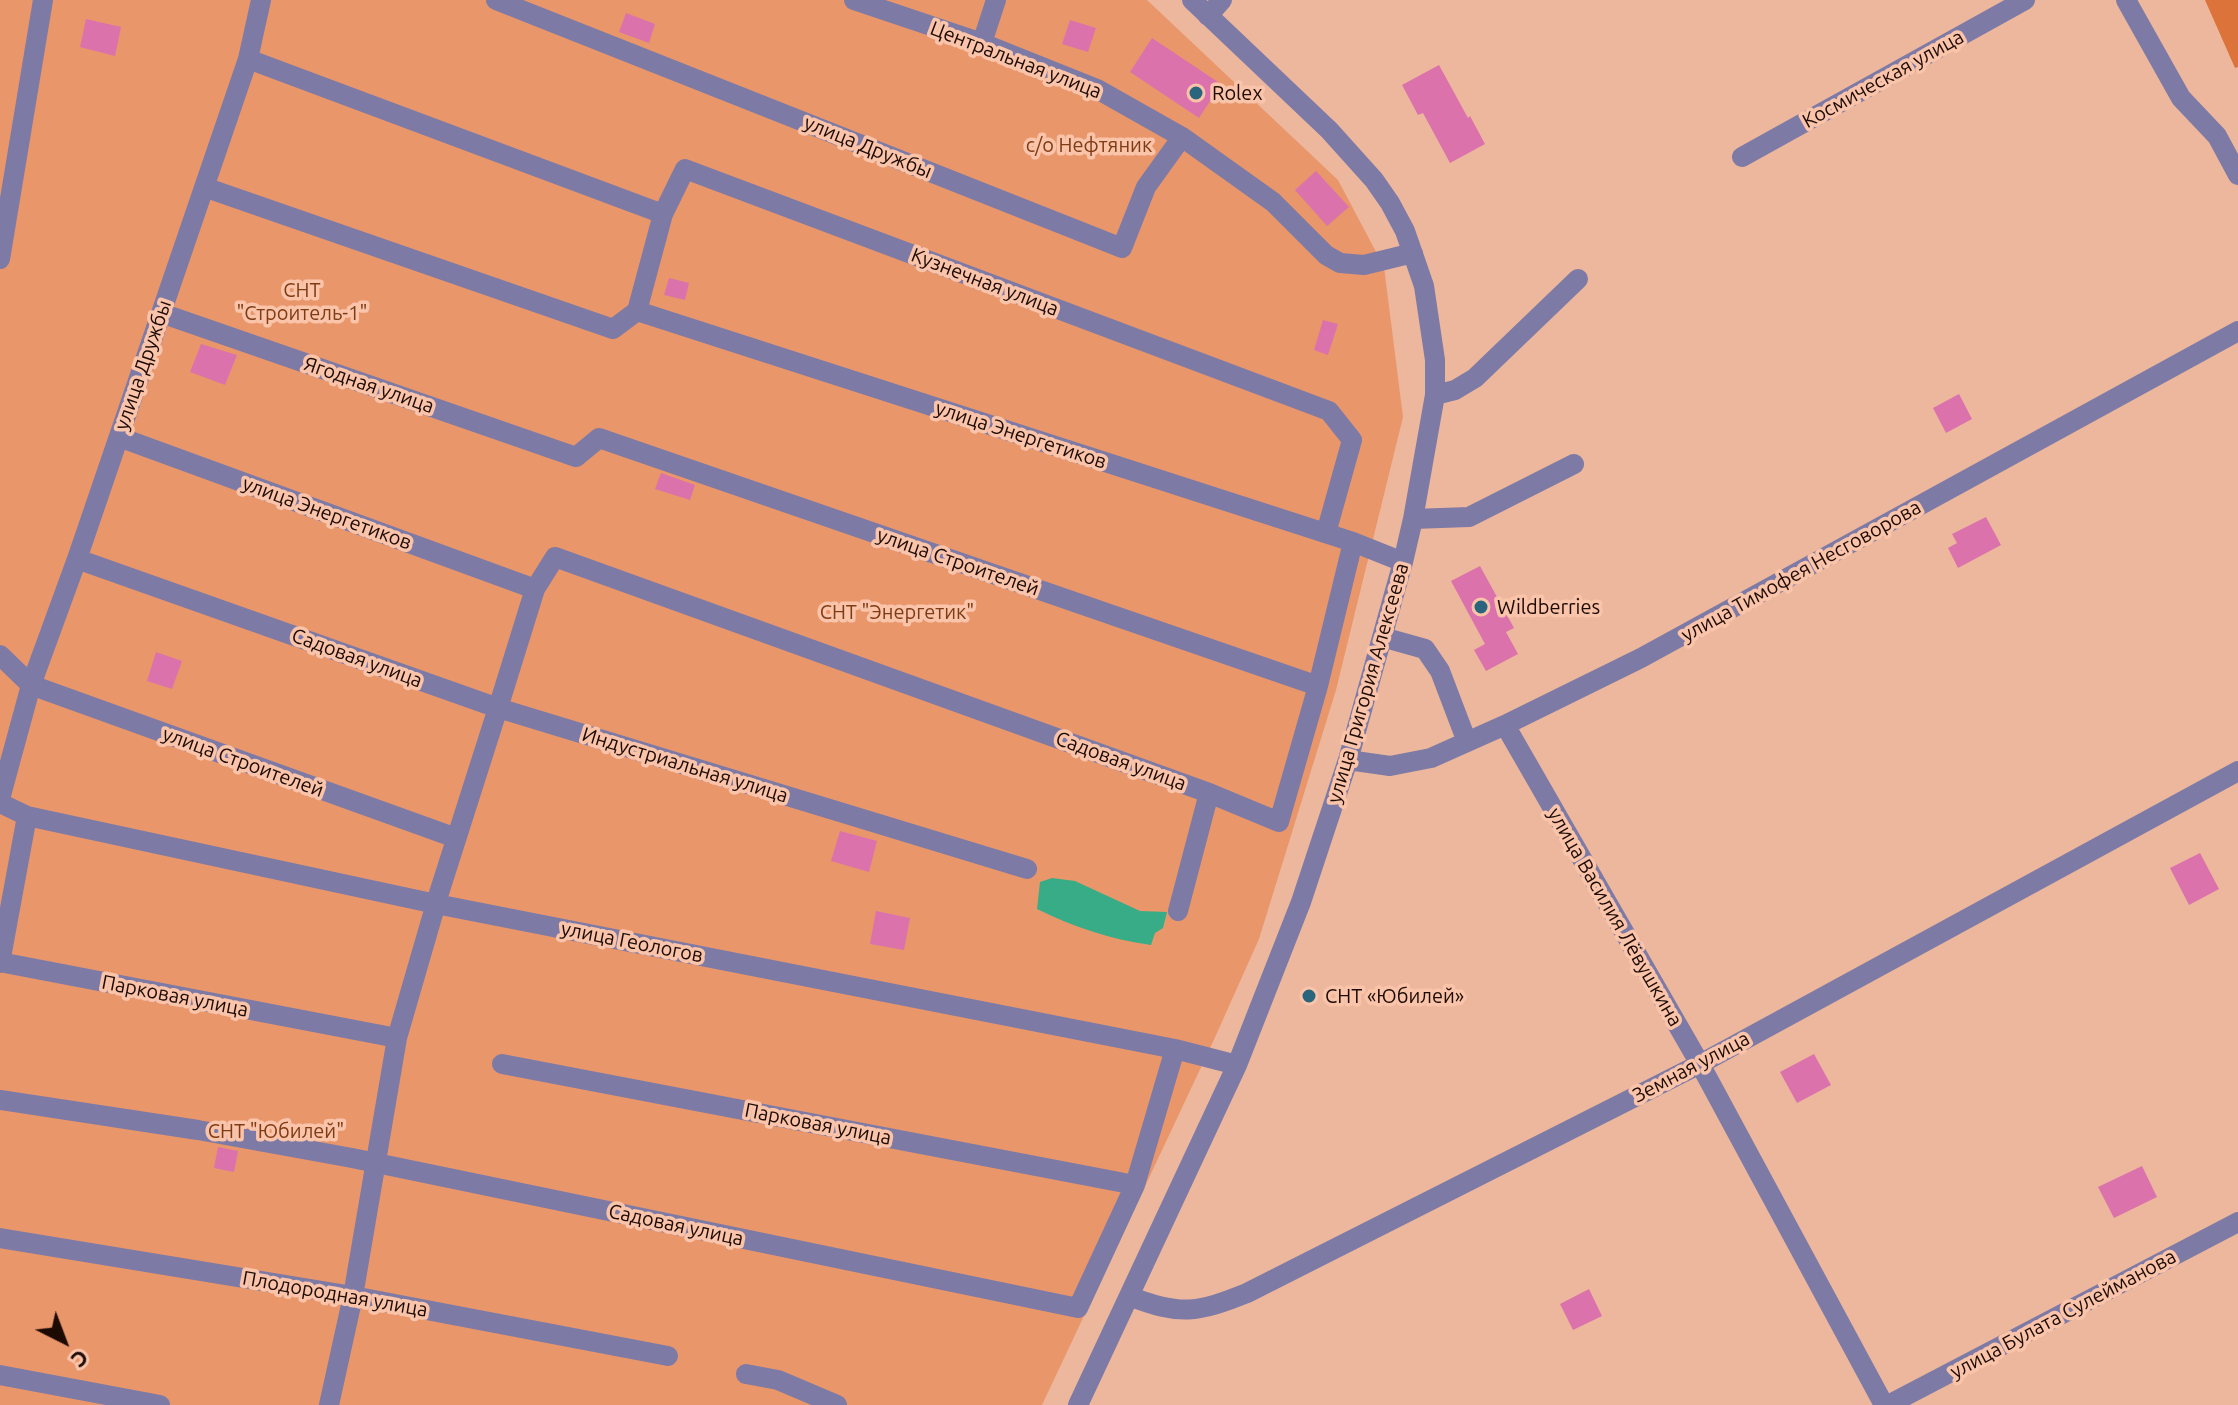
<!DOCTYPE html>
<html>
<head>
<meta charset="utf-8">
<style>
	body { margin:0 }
	#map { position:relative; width:2238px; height:1405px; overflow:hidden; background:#ecb79d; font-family:Ubuntu,sans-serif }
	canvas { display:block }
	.north { position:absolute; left:24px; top:1301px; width:80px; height:80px; -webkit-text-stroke:6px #fac4aa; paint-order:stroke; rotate:138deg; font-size:22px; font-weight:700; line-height:32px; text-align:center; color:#1c0a03 }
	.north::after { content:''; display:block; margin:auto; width:28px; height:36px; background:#1c0a03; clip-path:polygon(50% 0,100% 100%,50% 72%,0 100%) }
</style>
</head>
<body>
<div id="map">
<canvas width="2238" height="1405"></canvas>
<div class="north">С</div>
</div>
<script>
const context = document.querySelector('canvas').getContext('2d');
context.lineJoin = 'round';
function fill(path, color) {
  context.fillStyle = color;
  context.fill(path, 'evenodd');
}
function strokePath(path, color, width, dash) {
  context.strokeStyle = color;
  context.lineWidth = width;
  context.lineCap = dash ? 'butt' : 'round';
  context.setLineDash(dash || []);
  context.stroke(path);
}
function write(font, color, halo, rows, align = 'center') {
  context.font = font + ' Ubuntu,sans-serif';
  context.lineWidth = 7;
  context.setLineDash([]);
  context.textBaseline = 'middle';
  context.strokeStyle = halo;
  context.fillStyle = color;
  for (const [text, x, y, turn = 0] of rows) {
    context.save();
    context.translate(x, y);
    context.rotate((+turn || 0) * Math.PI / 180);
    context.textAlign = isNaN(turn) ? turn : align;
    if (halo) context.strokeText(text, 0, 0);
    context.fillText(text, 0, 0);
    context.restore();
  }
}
fill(new Path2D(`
	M0 0H1147L1338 180 1384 267 1403 417 1336 690 1259 939 1212 1044 1042 1405H0Z`), '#ea966b');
fill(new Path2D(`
	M2205 0H2238V67L2235 68Z`), '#db733a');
fill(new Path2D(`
	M1052 878 1075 881 1140 911 1167 912 1163 928 1155 933 1151 945C1109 939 1074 927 1037 909L1040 882Z`), '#37ac86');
fill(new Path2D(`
	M626 13 655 24 649 43 619 32Z
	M86 19 121 27 115 56 80 47Z
	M1070 20 1096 28 1088 52 1062 44Z
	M1152 38 1221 84 1199 118 1130 72Z
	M1439 65 1468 118 1470 116 1485 144 1450 163 1423 113 1418 115 1402 85Z
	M1316 171 1349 207 1327 226 1295 190Z
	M669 278 689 283 685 300 664 295Z
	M1323 320 1338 324 1328 355 1314 350Z
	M201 344 237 355 225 385 190 372Z
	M1959 394 1972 419 1946 433 1933 408Z
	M661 473 695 485 690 500 655 489Z
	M1986 517 2001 545 1958 568 1948 548 1957 543 1952 534Z
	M1480 566 1514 628 1506 632 1518 654 1486 671 1474 650 1485 644 1451 581Z
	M156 652 182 661 172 689 147 681Z
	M840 831 877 841 869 872 831 861Z
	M2200 853 2219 889 2189 905 2170 868Z
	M876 911 910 918 904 950 870 944Z
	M1814 1054 1831 1085 1797 1103 1780 1072Z
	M218 1147 238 1151 234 1172 214 1168Z
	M2142 1166 2157 1197 2114 1218 2098 1187Z
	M1589 1289 1602 1316 1573 1330 1560 1304Z`), '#db72ac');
strokePath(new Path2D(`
	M496 0 1122 248 1146 187 1182 137
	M854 0 982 43 1097 89 1182 137 1273 202 1326 255 1340 263 1364 265 1413 253
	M2126 0 2181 98 2217 136 2238 175
	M1208 16 1222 0
	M982 43 996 0
	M248 59 663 214
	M1742 157 2025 0
	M204 187 613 329 637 311 663 214 685 169 1329 411 1352 440 1326 533
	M0 259 43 0
	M637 311 1353 542 1403 562
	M161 313 576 457 599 438 1318 686
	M1435 395 1455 390 1475 378 1578 279
	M119 437 535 589
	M1413 519 1469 517 1574 464
	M77 559 498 708 439 893 397 1038 353 1296 329 1405
	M1382 637 1425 649 1440 671 1467 742
	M0 655 31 685 456 838
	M1505 725 1700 1064 1884 1405
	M1348 760 1390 766 1431 758 1505 725 1641 658 2238 331
	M0 799 31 685 77 559 248 59 261 0
	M0 803 27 816 436 904 1175 1049 1237 1065
	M1027 869 498 708 535 589 555 557 1209 793 1279 822 1318 686 1353 542
	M1178 911 1209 793
	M0 962 397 1038
	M0 963 27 816
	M502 1064 1135 1185
	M0 1100 198 1130 352 1158 1078 1308 1135 1185 1175 1049
	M0 1238 353 1296 668 1356
	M1129 1296C1180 1316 1197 1313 1247 1293L1700 1064 2238 771
	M746 1374 778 1380 837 1405
	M0 1375 160 1405
	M1078 1405 1237 1065 1301 902 1348 760 1403 562 1413 519 1435 395V360L1424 286 1405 231 1390 203 1374 180 1329 130 1192 0
	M1888 1405 2238 1222`), '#7d7aa6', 20);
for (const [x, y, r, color] of [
	[1196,93,8,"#29657d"],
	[1481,607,8,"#29657d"],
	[1309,996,8,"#29657d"]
]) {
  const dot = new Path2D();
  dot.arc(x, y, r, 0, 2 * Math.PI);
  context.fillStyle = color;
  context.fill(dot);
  strokePath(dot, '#fac4aa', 3);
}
write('20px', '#1c0a03', '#fac4aa', [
	["Центральная улица",1016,60,21],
	["Космическая улица",1883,79,-29],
	["улица Дружбы",868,147,22],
	["Кузнечная улица",985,282,21],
	["улица Дружбы",143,365,-71],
	["Ягодная улица",369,385,19],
	["улица Энергетиков",1021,435,18],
	["улица Энергетиков",327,513,20],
	["улица Строителей",958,562,19],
	["улица Тимофея Несговорова",1801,571,-29],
	["Садовая улица",357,658,20],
	["улица Григория Алексеева",1368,683,-74],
	["Садовая улица",1121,761,20],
	["улица Строителей",243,762,20],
	["Индустриальная улица",685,765,17],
	["улица Василия Лёвушкина",1615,917,60],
	["улица Геологов",632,942,11],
	["Парковая улица",175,996,11],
	["Земная улица",1691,1067,-28],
	["Парковая улица",818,1124,11],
	["Садовая улица",676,1225,12],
	["Плодородная улица",335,1294,10],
	["улица Булата Сулейманова",2063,1314,-28]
]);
write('20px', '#1c0a03', '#fac4aa', [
	["Rolex",1212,93],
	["Wildberries",1497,607],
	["СНТ «Юбилей»",1325,996]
], 'left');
write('20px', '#7f3b13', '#fac4aa', [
	["с/о Нефтяник",1089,145],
	["СНТ",302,290],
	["\"Строитель-1\"",302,313],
	["СНТ \"Энергетик\"",897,612],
	["СНТ \"Юбилей\"",276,1131]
]);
</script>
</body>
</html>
